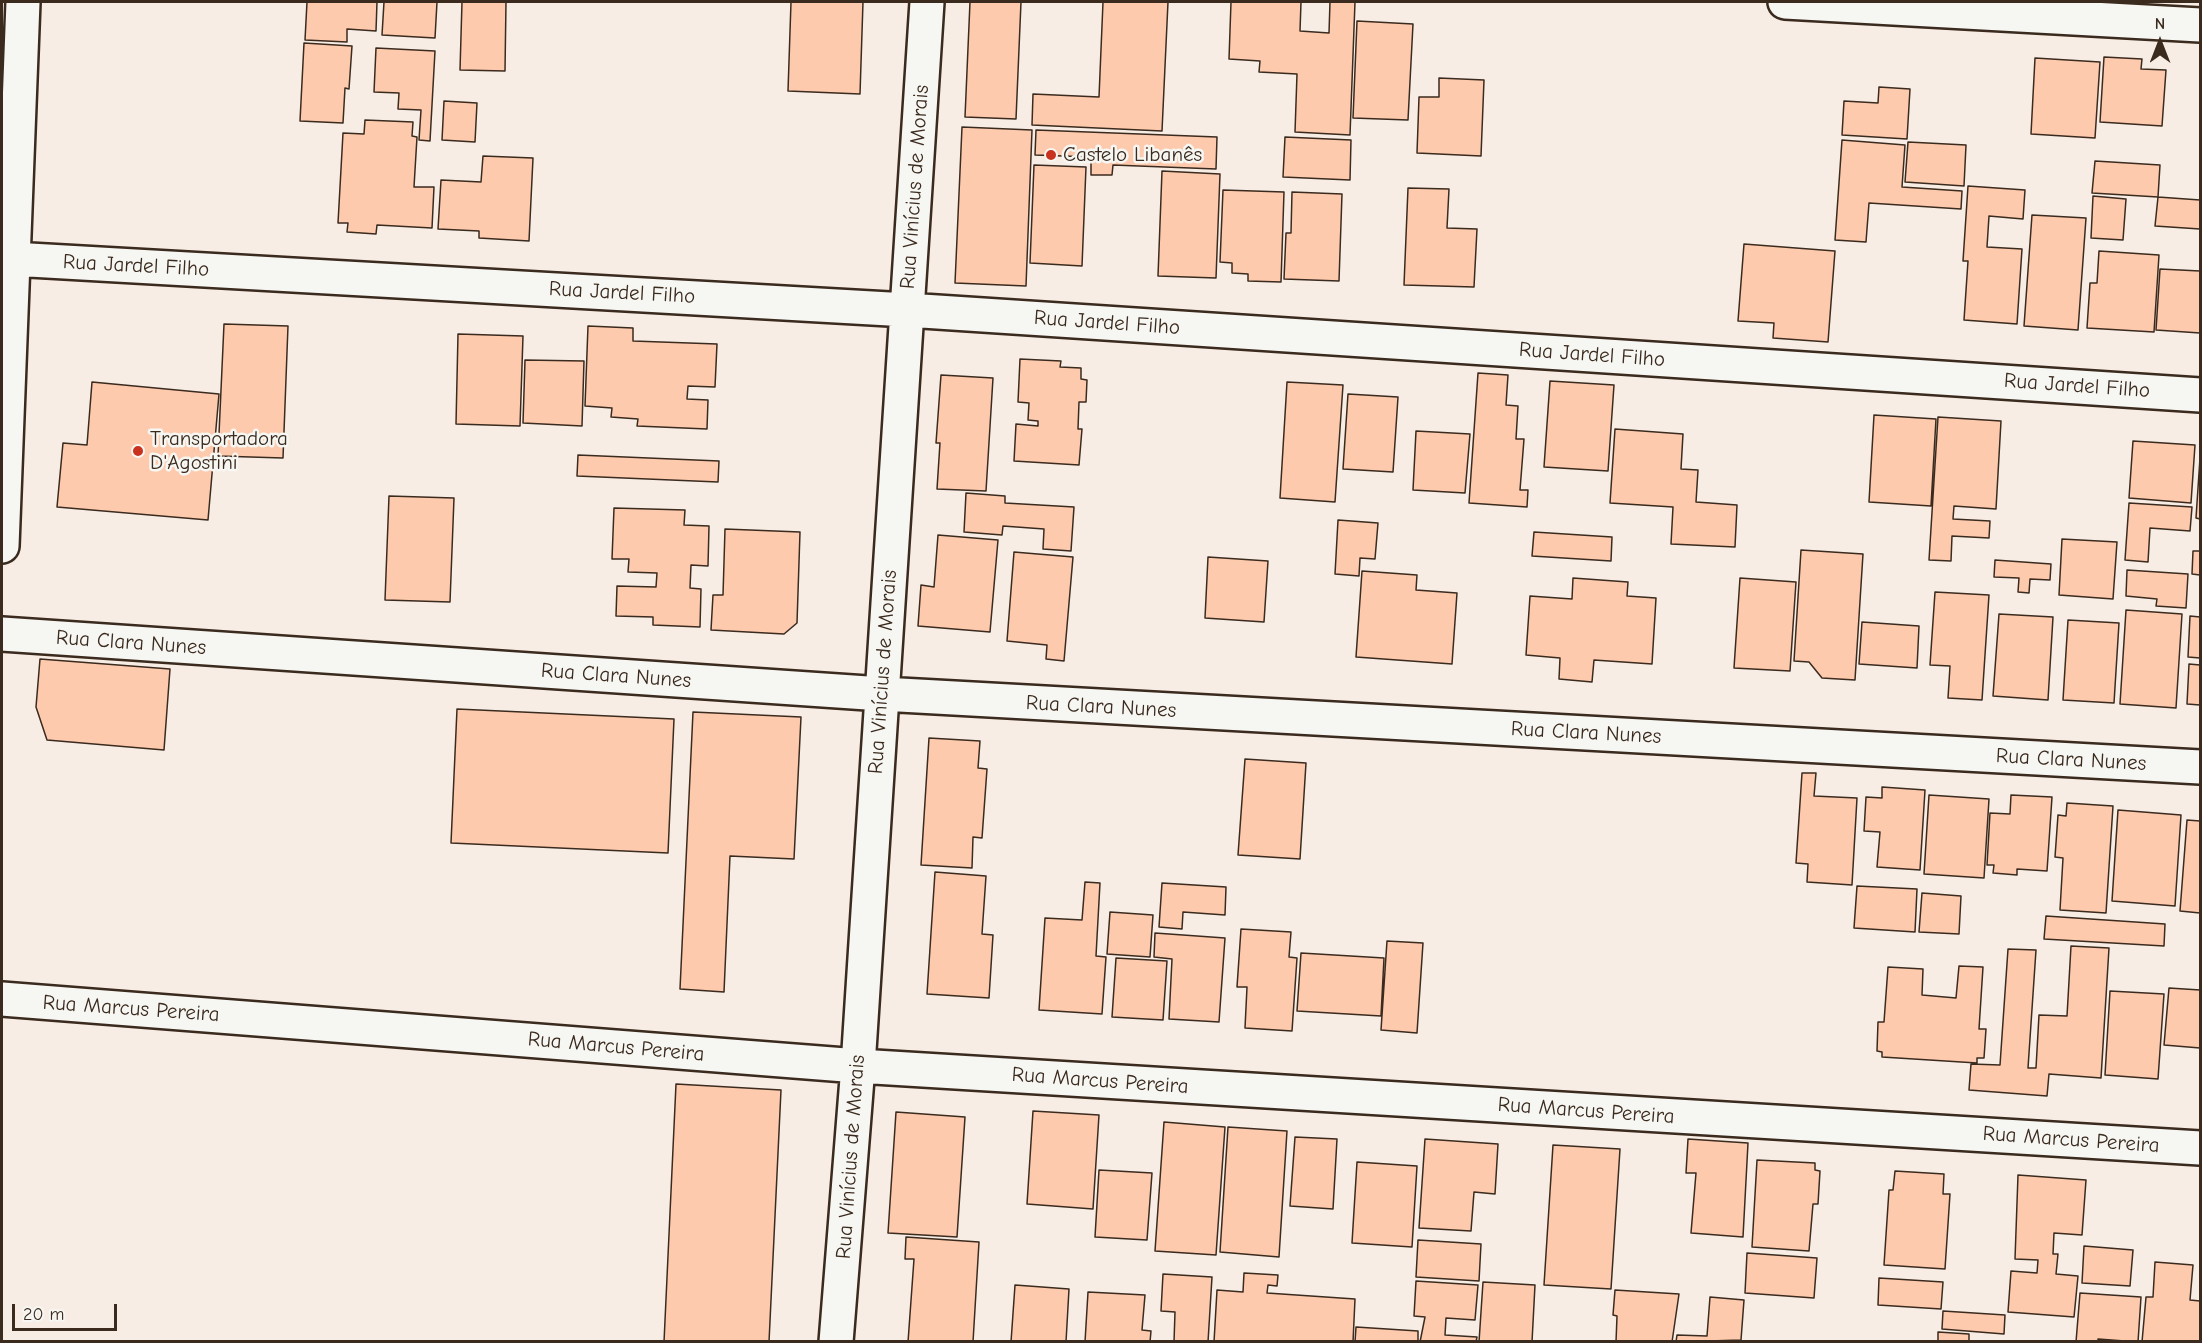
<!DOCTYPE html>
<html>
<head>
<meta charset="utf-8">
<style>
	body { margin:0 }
	#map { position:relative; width:2202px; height:1343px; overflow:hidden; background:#f7ede4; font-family:"Comic Neue",sans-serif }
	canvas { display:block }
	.frame { position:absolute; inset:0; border:3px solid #3b2a1e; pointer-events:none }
	.north { position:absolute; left:2130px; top:12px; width:60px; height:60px; -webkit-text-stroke:4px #f6f6f2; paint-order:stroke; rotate:0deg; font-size:16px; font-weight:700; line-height:24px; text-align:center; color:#3b2a1e }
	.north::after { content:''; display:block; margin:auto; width:21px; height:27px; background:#3b2a1e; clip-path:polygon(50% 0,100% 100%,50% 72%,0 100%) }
	.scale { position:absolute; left:12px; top:1304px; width:105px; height:27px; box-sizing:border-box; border:3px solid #3b2a1e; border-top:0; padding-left:8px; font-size:18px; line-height:21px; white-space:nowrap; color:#3b2a1e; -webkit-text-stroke:4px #f6f6f2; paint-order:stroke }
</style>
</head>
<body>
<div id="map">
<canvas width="2202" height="1343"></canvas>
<div class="frame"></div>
<div class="north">N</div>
<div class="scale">20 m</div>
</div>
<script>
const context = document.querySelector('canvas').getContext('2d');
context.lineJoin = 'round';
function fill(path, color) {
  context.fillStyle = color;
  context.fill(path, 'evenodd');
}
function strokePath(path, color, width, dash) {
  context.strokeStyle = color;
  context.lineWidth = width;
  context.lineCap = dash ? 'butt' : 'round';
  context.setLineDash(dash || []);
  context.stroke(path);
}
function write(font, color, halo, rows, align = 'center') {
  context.font = font + ' "Comic Neue",sans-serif';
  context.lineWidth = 5;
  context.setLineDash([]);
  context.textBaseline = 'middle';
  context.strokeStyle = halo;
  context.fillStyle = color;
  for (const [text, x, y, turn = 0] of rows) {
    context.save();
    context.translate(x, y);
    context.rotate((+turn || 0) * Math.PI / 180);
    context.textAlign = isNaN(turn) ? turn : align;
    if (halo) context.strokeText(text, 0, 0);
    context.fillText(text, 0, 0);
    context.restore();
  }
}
const building = new Path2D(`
	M307 2H377L376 31 347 29V42L305 40Z
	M384 2H437L435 38 382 35Z
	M462 2H506L505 71 460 70Z
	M791 2H863L860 94 788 91Z
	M970 2H1021L1016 119 965 117Z
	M1103 2H1168L1162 131 1032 125 1033 94 1099 97Z
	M1231 2H1301L1300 31 1329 33 1330 2H1355L1350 135 1295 132 1297 74 1259 72 1260 61 1229 59Z
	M1357 21 1413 24 1408 120 1353 118Z
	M304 43 352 46 349 89 345 88 343 123 300 121Z
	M376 48 435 51 430 141 419 140 421 110 398 109 399 93 374 92Z
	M2104 57 2142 59 2141 69 2166 70 2162 126 2100 122Z
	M2035 58 2100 62 2095 138 2031 134Z
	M1439 78 1484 80 1481 156 1417 153 1419 97H1439Z
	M1879 87 1910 89 1907 139 1842 135 1844 101 1878 103Z
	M444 101 477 103 475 142 442 140Z
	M365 120 413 122 412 136 417 137 414 187H434L432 228 377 225 376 234 347 232 348 223H338L343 133 364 134Z
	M962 127 1032 130 1026 286 955 283Z
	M1036 130 1217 137 1216 169 1113 165 1112 175H1091V157L1035 155Z
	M1285 137 1351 140 1350 180 1283 177Z
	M1842 140 1905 145 1902 187 1962 191 1961 209 1869 203 1866 242 1835 240Z
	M1908 142 1966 145 1964 186 1905 182Z
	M483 156 533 158 529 241 479 238V231L438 229 441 180 481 182Z
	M2095 161 2160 165 2158 197 2092 193Z
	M1034 165 1086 167 1082 266 1030 263Z
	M1162 171 1220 174 1216 278 1158 276Z
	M1968 186 2025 190 2023 219 1989 216 1987 247 2022 249 2017 324 1964 320 1968 261H1963Z
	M1408 188 1449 189 1447 228 1477 229 1474 287 1404 285Z
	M1223 190 1284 192 1281 282 1248 281V274L1232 273V263L1220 262Z
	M1292 192 1342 194 1339 281 1284 279 1286 233H1291Z
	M2093 196 2126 199 2123 240 2091 238Z
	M2158 197 2200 200V229L2155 226Z
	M2032 215 2086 218 2078 330 2024 326Z
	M1744 244 1835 251 1828 342 1773 338 1774 323 1738 321Z
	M2099 251 2159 255 2154 332 2087 328 2090 283H2097Z
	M2160 269 2200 271V333L2156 330Z
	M224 324 288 326 283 458 218 456Z
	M588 326 633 328V341L717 344 715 387 688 386 687 399 708 400 707 429 637 426 638 419 611 417 612 408 585 406Z
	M458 334 523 336 520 426 456 424Z
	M1020 359 1061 361 1060 367 1081 368V379L1087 380 1086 402H1079L1078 429H1082L1079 465 1014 461 1016 424 1038 426V421L1028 420 1029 403 1018 402Z
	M525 360 584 361 582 426 523 423Z
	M1478 373 1508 375 1506 405 1518 406 1516 439H1524L1520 490H1528L1527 507 1469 503Z
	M941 375 993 378 986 491 937 489 940 443H936Z
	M1550 381 1614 385 1608 471 1544 467Z
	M92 382 219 394 208 520 57 507 63 443 87 445Z
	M1287 382 1343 385 1335 502 1280 498Z
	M1348 394 1398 397 1393 472 1343 469Z
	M1874 415 1936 419 1931 506 1869 502Z
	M1938 417 2001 421 1996 509 1954 506 1953 519 1990 521 1989 538 1952 536 1951 561 1929 560Z
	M1615 429 1683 434 1681 469 1698 470 1696 502 1737 505 1735 547 1671 544 1673 507 1610 503Z
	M1416 431 1470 434 1465 493 1413 490Z
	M2133 441 2195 445 2191 503 2129 498Z
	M578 455 719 461 718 482 577 476Z
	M2200 458V519L2196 518Z
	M966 493 1005 496V503L1074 507 1071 551 1043 549 1044 529 1003 526 1002 535 964 532Z
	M389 496 454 498 450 602 385 600Z
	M2129 503 2192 507 2190 531 2150 528 2148 562 2125 560Z
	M614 508 685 510 684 525 709 526 708 566 691 565 690 588 701 589 700 627 653 625V617L616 616 617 586 656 587 657 573 628 572 629 559H612Z
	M1338 520 1378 523 1375 559 1360 558 1359 576 1335 574Z
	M725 529 800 532 797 623 784 634 711 630 713 595H723Z
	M1534 532 1612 537 1611 561 1532 556Z
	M938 535 998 540 990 632 918 626 921 585 934 587Z
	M2062 539 2117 542 2113 599 2059 595Z
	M1801 550 1863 554 1855 680 1822 678 1809 662 1794 661Z
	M2193 551H2200V575L2192 574Z
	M1014 552 1073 557 1064 661 1046 659 1047 645 1007 641Z
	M1208 557 1268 561 1264 622 1205 618Z
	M1995 560 2051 564 2050 580 2030 579 2029 593 2018 592 2019 578 1994 577Z
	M2127 570 2188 574 2186 608 2156 606 2157 599 2126 596Z
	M1362 571 1417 575 1416 590 1457 593 1452 664 1356 657Z
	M1573 578 1628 582 1627 596 1656 598 1652 664 1594 660 1592 682 1559 679 1560 658 1526 655 1530 596 1572 599Z
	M1740 578 1796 582 1790 671 1734 668Z
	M1935 592 1989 595 1982 700 1948 698 1950 666 1930 665Z
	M2126 610 2182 614 2176 708 2120 704Z
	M1999 614 2053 617 2048 700 1993 696Z
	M2190 616 2200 617V658L2188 657Z
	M2068 620 2119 623 2114 703 2063 700Z
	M1862 622 1919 626 1917 668 1859 664Z
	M40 659 170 669 164 750 47 740 36 707Z
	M2189 664 2200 665V705L2187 704Z
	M457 709 674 719 668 853 451 843Z
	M693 712 801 717 794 859 730 856 724 992 680 989Z
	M929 738 980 741 978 768 987 769 982 838 973 837 972 868 921 865Z
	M1245 759 1306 763 1300 859 1238 855Z
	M1802 773H1816L1814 796 1857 798 1852 885 1807 882 1808 864 1796 863Z
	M1882 787 1925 790 1920 870 1877 867 1880 832 1864 831 1866 797 1882 798Z
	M1929 795 1989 799 1984 878 1924 874Z
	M2011 795 2052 797 2047 871 2017 869V875L1993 873 1994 865H1987L1990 813 2010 814Z
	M2067 803 2113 806 2106 913 2060 910 2063 858 2055 857 2058 815 2066 816Z
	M2118 810 2181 815 2175 906 2112 901Z
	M2187 820 2200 821V913L2180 911Z
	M935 872 986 876 982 934 993 935 989 998 927 994Z
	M1085 882 1100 883 1096 956 1106 957 1102 1014 1039 1010 1045 918 1082 920Z
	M1162 883 1226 887 1225 915 1183 912 1182 929 1159 927Z
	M1857 886 1917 889 1915 932 1854 928Z
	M1922 893 1961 896 1959 934 1919 932Z
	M1110 912 1153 915 1150 957 1107 954Z
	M2046 916 2165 924 2164 946 2044 939Z
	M1241 929 1291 932 1289 957 1297 958 1292 1031 1245 1028 1247 987H1237Z
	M1155 933 1225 938 1219 1022 1169 1019 1172 959 1154 957Z
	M1387 941 1423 943 1417 1033 1381 1030Z
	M2071 946 2109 948 2101 1078 2049 1074 2047 1096 1969 1090 1971 1064 2000 1065 2008 949 2036 950 2028 1068H2036L2039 1015 2067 1016Z
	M1301 953 1384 958 1381 1016 1297 1011Z
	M1116 958 1167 961 1163 1020 1112 1017Z
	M1959 966 1983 967 1979 1029H1986L1984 1058H1977V1063L1882 1057V1052L1877 1051 1878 1022H1884L1888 967 1923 969 1922 995 1956 998Z
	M2169 988 2200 990V1048L2164 1045Z
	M2110 991 2164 994 2158 1079 2105 1075Z
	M676 1084 781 1090 769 1342H664Z
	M1033 1111 1099 1115 1093 1209 1027 1204Z
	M896 1112 965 1117 957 1237 888 1233Z
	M1164 1122 1225 1127 1216 1255 1155 1251Z
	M1228 1127 1287 1131 1279 1257 1220 1252Z
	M1295 1137 1337 1139 1333 1209 1290 1206Z
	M1425 1139 1498 1144 1495 1194 1474 1192 1471 1231 1419 1228Z
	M1688 1139 1748 1143 1743 1237 1691 1233 1696 1173H1686Z
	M1553 1145 1620 1149 1611 1289 1544 1285Z
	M1757 1160 1815 1163V1170L1820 1171 1818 1204H1813L1809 1251 1752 1247Z
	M1357 1162 1417 1166 1412 1247 1352 1243Z
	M1099 1170 1152 1173 1147 1240 1095 1237Z
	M1895 1171 1944 1174 1943 1194H1950L1945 1269 1884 1265 1889 1190H1893Z
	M2018 1175 2086 1180 2082 1235 2054 1233 2053 1254H2058L2056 1274 2078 1276 2074 1317 2008 1312 2011 1271 2037 1273 2038 1260 2015 1259Z
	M906 1237 979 1242 973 1342H908L914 1259H905Z
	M1418 1240 1481 1244 1479 1281 1416 1277Z
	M2084 1246 2133 1250 2130 1286 2082 1283Z
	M1747 1253 1817 1258 1814 1298 1745 1293Z
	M2155 1262 2193 1265 2190 1300 2200 1301V1342H2142L2146 1297H2153Z
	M1244 1273 1278 1275 1277 1286 1268 1285 1267 1293 1355 1299 1353 1342H1214L1217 1290 1243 1292Z
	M1163 1274 1212 1277 1208 1342H1174L1175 1312 1161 1311Z
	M1879 1278 1943 1282 1941 1309 1878 1305Z
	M1416 1281 1478 1285 1475 1320 1446 1318 1445 1335 1477 1337 1476 1342H1420L1425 1317 1414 1316Z
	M1483 1282 1535 1285 1532 1342H1479Z
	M1015 1285 1069 1289 1066 1342H1011Z
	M1615 1290 1679 1294 1672 1342H1616L1617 1316 1613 1315Z
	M1088 1292 1145 1295 1142 1330 1151 1331 1150 1342H1085Z
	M2080 1293 2141 1297 2138 1342 2098 1339V1342H2076Z
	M1710 1297 1744 1300 1741 1340 1676 1342 1677 1335 1707 1336Z
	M1943 1311 2005 1315 2004 1334 1942 1329Z
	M1356 1327 1418 1331V1342H1355Z
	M1938 1332 1969 1334V1341L1984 1342H1938Z`);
fill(building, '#fdcaad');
strokePath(building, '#3b2a1e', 1.5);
const minor = new Path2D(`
	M1785 2 2200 25
	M12 259 907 310 2200 395
	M2 546 23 2
	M2 634 882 694 2200 767
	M2 999 858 1066 2200 1148
	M836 1342 858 1066 927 2`);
strokePath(minor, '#3b2a1e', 38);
strokePath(minor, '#f6f6f2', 33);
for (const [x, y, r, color] of [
	[1051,155,6,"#c8321e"],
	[138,451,6,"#c8321e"]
]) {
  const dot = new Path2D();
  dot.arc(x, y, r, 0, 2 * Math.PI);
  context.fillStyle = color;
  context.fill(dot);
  strokePath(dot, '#f6f6f2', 2);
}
write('21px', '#3b2a1e', '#f6f6f2', [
	["Castelo Libanês",1063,155],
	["Transportadora",150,439],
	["D'Agostini",150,463]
], 'left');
write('21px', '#3b2a1e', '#f6f6f2', [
	["Rua Vinícius de Morais",915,187,-86],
	["Rua Jardel Filho",136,266,3],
	["Rua Jardel Filho",622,293,3],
	["Rua Jardel Filho",1107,323,4],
	["Rua Jardel Filho",1592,355,4],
	["Rua Jardel Filho",2077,386,4],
	["Rua Clara Nunes",131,643,4],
	["Rua Vinícius de Morais",883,672,-86],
	["Rua Clara Nunes",616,676,4],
	["Rua Clara Nunes",1101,707,3],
	["Rua Clara Nunes",1586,733,3],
	["Rua Clara Nunes",2071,760,3],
	["Rua Marcus Pereira",131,1009,4],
	["Rua Marcus Pereira",616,1047,5],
	["Rua Marcus Pereira",1100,1081,4],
	["Rua Marcus Pereira",1586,1111,4],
	["Rua Marcus Pereira",2071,1140,4],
	["Rua Vinícius de Morais",851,1157,-86]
]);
</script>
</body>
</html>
